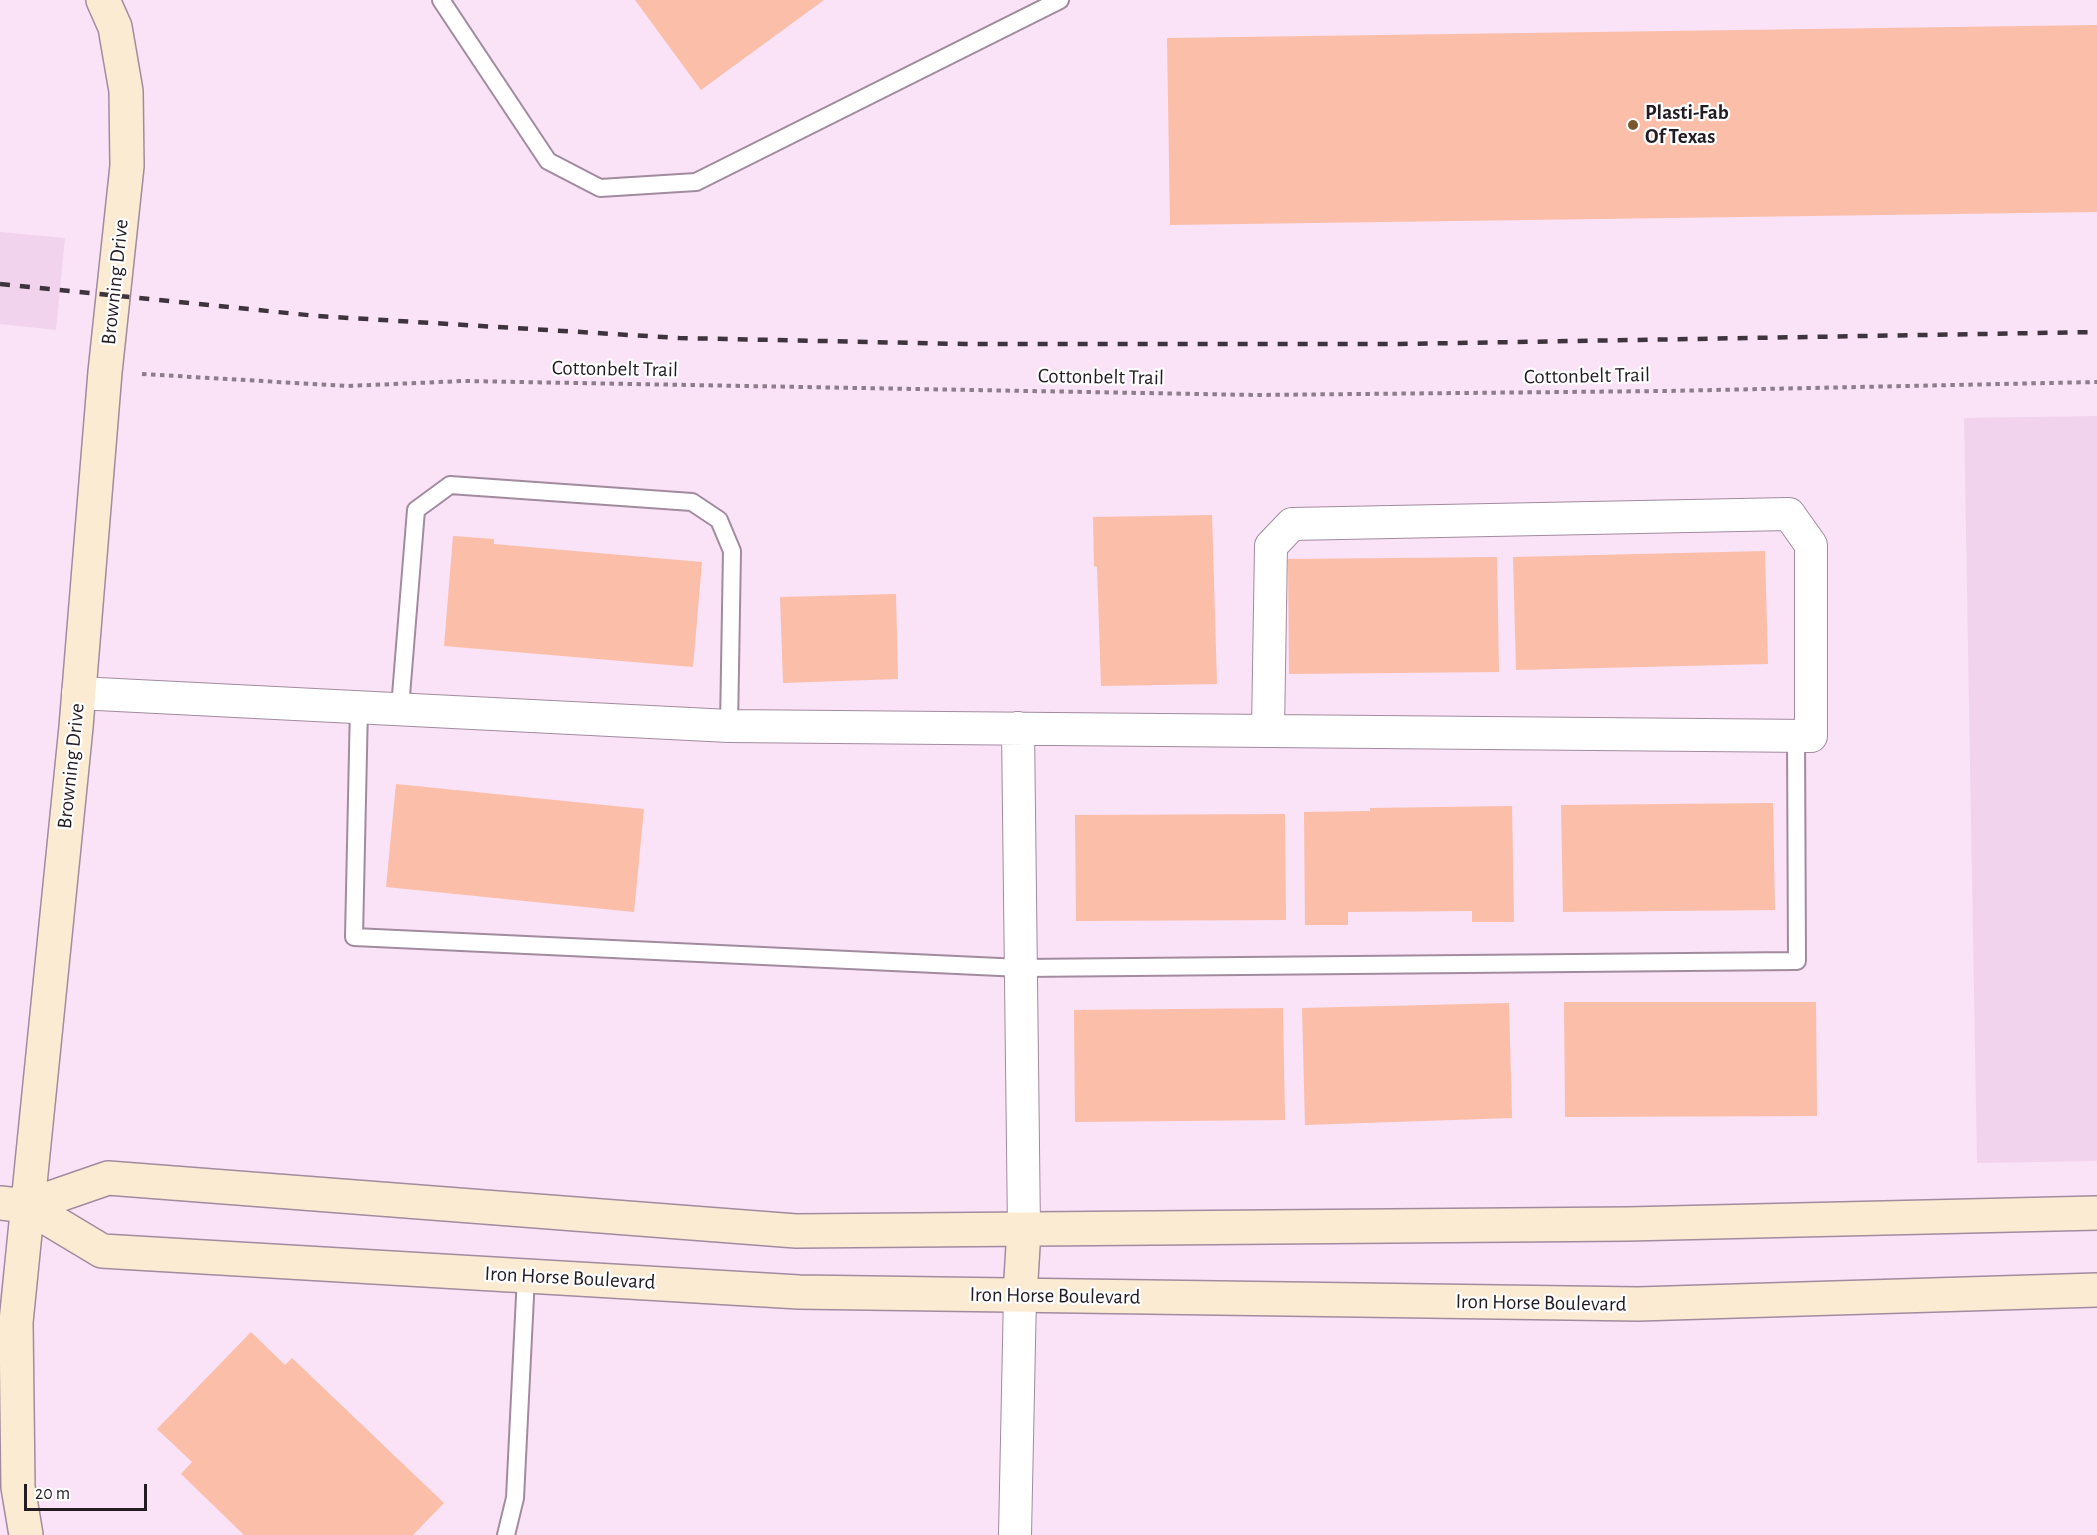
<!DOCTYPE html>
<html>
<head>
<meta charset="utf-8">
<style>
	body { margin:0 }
	#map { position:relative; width:2097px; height:1535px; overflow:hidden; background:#fae2f7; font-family:"Alegreya Sans",sans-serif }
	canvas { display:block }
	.scale { position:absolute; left:24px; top:1484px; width:123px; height:27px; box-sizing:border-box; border:3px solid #241c23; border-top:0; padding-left:8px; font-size:18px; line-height:21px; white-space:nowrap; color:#241c23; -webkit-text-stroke:4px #fff; paint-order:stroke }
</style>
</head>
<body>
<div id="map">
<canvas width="2097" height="1535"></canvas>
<div class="scale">20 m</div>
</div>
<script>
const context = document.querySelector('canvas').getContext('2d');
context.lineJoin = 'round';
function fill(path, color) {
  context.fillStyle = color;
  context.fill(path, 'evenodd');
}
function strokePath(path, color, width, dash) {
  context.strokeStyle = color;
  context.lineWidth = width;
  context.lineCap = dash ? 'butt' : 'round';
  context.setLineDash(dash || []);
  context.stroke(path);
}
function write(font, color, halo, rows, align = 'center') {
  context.font = font + ' "Alegreya Sans",sans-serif';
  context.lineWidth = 4.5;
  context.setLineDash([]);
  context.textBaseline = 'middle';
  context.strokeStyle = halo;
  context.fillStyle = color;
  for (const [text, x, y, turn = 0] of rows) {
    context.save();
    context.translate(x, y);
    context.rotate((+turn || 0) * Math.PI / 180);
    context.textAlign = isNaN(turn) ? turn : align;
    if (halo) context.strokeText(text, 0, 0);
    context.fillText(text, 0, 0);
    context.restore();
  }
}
fill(new Path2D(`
	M0 232 65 238 56 330 0 324Z
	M2097 416V1161L1977 1163 1964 418Z`), '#f1d3ee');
fill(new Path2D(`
	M635 0H824L701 90Z
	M2097 25V212L1170 225 1167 38Z
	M1212 515 1217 684 1101 686 1097 567 1094 566 1093 517Z
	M453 536 494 539V544L702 562 693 667 444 646Z
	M1765 551 1768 664 1516 670 1513 557Z
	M1497 557 1499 672 1289 674 1288 559Z
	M896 594 898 679 783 683 780 597Z
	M396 784 644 809 634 912 386 887Z
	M1773 803 1775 910 1563 912 1561 805Z
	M1512 806 1514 922H1472V911L1348 912V925H1305L1304 812 1370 811V808Z
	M1285 814 1286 920 1076 921 1075 815Z
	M1564 1002H1816L1817 1116 1565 1117Z
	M1509 1003 1512 1118 1305 1125 1302 1008Z
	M1283 1008 1285 1120 1075 1122 1074 1010Z
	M251 1332 285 1365 292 1358 444 1503 413 1535H244L181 1474 192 1462 157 1429Z`), '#fbbea8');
const lane = new Path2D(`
	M441 0 548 161 600 188 696 182 1060 0
	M359 706 354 937 1021 968 1797 961 1796 735
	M400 708 416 510 450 485 692 502 719 520 732 551 729 726
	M506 1535 515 1498 526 1276`);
const street = new Path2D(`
	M78 693 729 726 1811 736V545L1789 514 1292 524 1271 546 1268 730
	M1018 728 1024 1230
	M1015 1535 1020 1295`);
const secondary = new Path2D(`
	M0 1203 27 1206 108 1178 796 1231 1628 1224 2097 1213
	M27 1206 102 1251 799 1292 1638 1304 2097 1290
	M1020 1295 1024 1230
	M26 1535 18 1487 16 1322 76 727 105 372 127 166 126 91 115 27 103 0`);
strokePath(lane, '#a18b9f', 20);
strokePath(street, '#a18b9f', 34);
strokePath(secondary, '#a18b9f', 36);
strokePath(new Path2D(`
	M142 374 347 386 463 381 1256 395 1666 391 2097 382`), '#8d7d8b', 4, [4.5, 4.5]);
strokePath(lane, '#fff', 16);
strokePath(street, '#fff', 32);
strokePath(secondary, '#fcebd3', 33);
strokePath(new Path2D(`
	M0 284 317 316 679 338 965 344H1400L2097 332`), '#3e343d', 4.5, [10, 10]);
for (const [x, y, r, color] of [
	[1633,125,6,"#7a572f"]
]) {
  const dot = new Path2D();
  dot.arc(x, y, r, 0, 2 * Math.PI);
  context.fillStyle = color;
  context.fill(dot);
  strokePath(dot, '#fff', 2);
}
write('bold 21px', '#241c23', '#fff', [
	["Plasti-Fab",1645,113],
	["Of Texas",1645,137]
], 'left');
write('21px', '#241c23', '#fff', [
	["Browning Drive",115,282,-84],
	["Cottonbelt Trail",615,369,1],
	["Cottonbelt Trail",1587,376,-1],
	["Cottonbelt Trail",1101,377,1],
	["Browning Drive",71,766,-84],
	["Iron Horse Boulevard",570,1278,3],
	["Iron Horse Boulevard",1055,1296,1],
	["Iron Horse Boulevard",1541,1303,1]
]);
</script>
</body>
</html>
